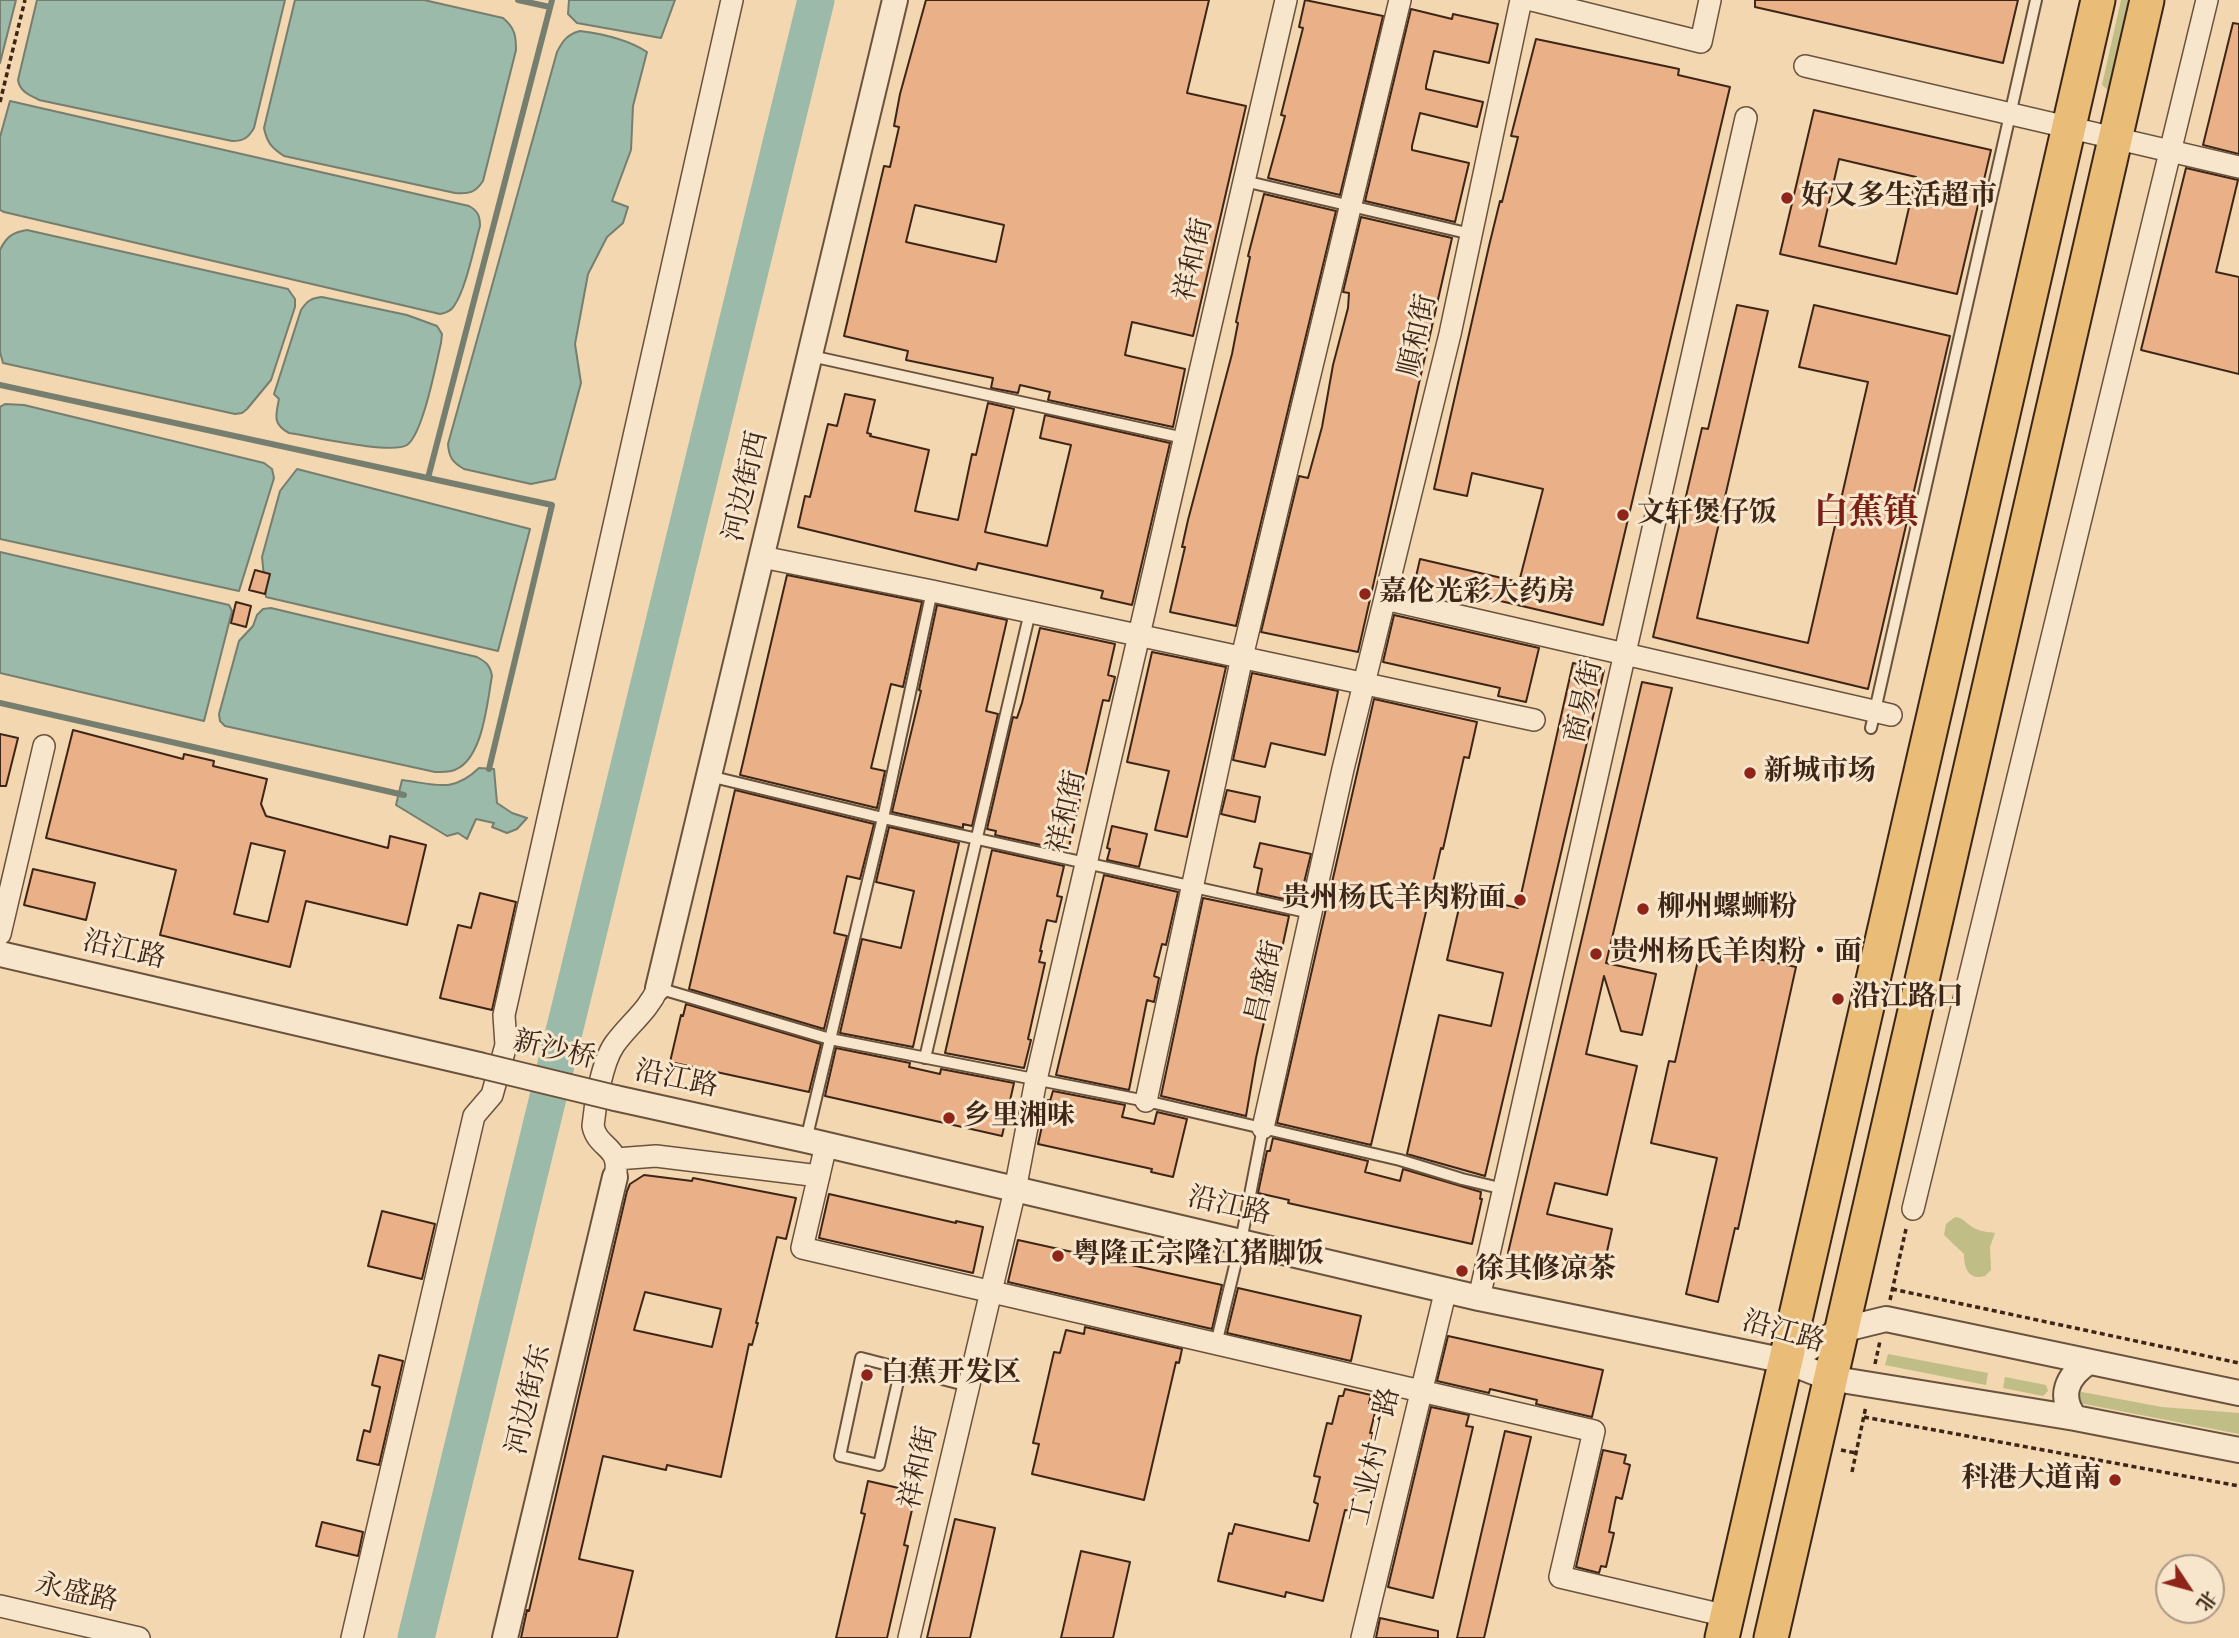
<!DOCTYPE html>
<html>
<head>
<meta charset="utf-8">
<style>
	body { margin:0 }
	#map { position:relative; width:2239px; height:1638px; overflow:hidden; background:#f2d7b0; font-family:"IM FELL English","Noto Serif SC",serif }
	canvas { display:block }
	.north { position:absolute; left:2155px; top:1554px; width:70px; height:70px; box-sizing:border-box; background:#f7e5cc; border:2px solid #ad9884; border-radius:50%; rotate:126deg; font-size:19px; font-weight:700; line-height:28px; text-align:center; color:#3d2517 }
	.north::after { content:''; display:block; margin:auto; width:24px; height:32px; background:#8f2418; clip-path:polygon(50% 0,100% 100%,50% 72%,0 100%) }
</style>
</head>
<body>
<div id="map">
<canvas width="2239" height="1638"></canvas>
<div class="north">北</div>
</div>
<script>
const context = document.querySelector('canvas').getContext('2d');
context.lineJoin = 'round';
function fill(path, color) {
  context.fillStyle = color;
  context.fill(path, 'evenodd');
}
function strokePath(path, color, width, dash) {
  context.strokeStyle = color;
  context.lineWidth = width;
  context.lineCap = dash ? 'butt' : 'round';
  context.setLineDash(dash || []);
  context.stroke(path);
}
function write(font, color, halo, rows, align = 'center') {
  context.font = font + ' "IM FELL English","Noto Serif SC",serif';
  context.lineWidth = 6;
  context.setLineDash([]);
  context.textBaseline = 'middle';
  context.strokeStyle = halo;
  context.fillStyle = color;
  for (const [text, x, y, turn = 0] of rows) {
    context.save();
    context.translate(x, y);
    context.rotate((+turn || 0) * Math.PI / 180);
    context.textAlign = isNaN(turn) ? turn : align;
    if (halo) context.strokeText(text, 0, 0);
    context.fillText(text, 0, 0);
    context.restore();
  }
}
fill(new Path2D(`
	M2121 0H2139L2109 91 2102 85Z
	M1955 1217C1964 1218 1964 1222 1971 1226 1977 1231 1987 1232 1995 1233L1990 1247 1991 1270 1985 1276C1968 1281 1964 1267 1964 1254L1944 1235 1946 1224Z
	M1888 1354 1988 1373 1986 1385 1885 1365Z
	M2005 1377 2046 1385 2048 1391 2043 1396 2003 1388Z
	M2082 1392 2162 1407 2239 1413V1434L2079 1403 2078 1393Z`), '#c0bd87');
const water = new Path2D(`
	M0 0H16L0 63Z
	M37 0H285L254 128C248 138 244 141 232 141L39 100C30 95 20 92 18 80Z
	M295 0H424L503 18C515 28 516 36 516 50L483 181C475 193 469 194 455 193L284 156C272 148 267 143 264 128Z
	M569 0H675L661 38 577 23 568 14Z
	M580 31C604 34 627 39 647 52L633 106 631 150 612 201 628 207 623 223 607 237 588 274 575 344 581 383 555 479 531 484 464 469C452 462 449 457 448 444L557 52C563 40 568 34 580 31Z
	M10 101 469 206C478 211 480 216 480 226 474 247 466 289 454 306 451 311 446 313 440 314L4 212 0 210V137Z
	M27 230 288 289 295 299V307L271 380 247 409 242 413 235 414 3 363 0 352V250C6 237 13 232 27 230Z
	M322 297 407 315 437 326 442 334 441 343C436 364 423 434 407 445 391 455 311 436 289 433 272 424 276 415 279 399L274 394 301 310C307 301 311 298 322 297Z
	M5 404 24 405 264 463 272 469 274 478 239 591 0 539V407Z
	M297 469 530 529 498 651 266 597 262 557 280 491Z
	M0 552 229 605 232 611 204 721 0 673Z
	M271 608 477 657C486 662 490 665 492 676 487 702 483 764 451 771 446 772 440 772 435 772L225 726 220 721 219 714 239 641 253 626 257 615 263 609Z
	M479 768 494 769 497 803 512 813 527 818 517 829 507 833 492 827 494 823 476 819 467 839 458 833 447 836 396 805 402 780C435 784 452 794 479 768Z`);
fill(water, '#9bbaa9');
strokePath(water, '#757e6f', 2);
strokePath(new Path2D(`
	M518 0 550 7
	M0 385 552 505 489 769
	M428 478 552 0
	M0 703 404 795`), '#757e6f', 6);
strokePath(new Path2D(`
	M416 1638 816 0`), '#9bbaa9', 37);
const building = new Path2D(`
	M926 0H1209L1187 93 1246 106 1193 336 1132 322 1125 355 1185 369 1173 427 1048 400 1050 392 1020 385 1018 393 991 388 993 378 906 360 908 351 844 336 884 166 890 167 899 127 894 126 900 94ZM915 205 1004 225 996 262 906 242Z
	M1305 0 1383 16 1340 195 1268 178 1285 116 1281 115 1303 28 1299 27Z
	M1755 0H2018L2003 63 1755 7Z
	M1411 9 1452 19 1453 14 1498 24 1489 63 1434 51 1426 86V89L1483 102 1477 127 1420 113 1412 146V150L1469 163 1455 222 1365 201Z
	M2233 23 2239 24V154L2203 145Z
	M1536 39 1679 69 1678 75 1730 87 1603 625 1415 581 1420 559 1519 582 1543 489 1472 473 1467 496 1434 489 1489 246 1500 201 1502 202 1518 137 1511 136Z
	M1814 110 1991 150 1957 294 1780 254ZM1839 159 1916 177 1896 264 1819 246Z
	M2186 168 2238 180 2216 272 2239 277V374L2141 350Z
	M1264 194 1336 211 1236 626 1170 612 1185 547H1182L1188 520 1232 354 1238 323 1236 322 1250 257 1248 256Z
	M1361 217 1452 238 1358 652 1261 632 1299 476 1308 478 1322 427 1333 365 1348 308 1349 293 1343 292Z
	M1737 305 1768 311 1697 618 1808 643 1868 382 1799 367 1814 305 1950 336 1868 689 1653 637 1702 428 1708 429Z
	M845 394 875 400 867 433 871 434 870 436 929 450 915 511 958 520 972 454 976 455 988 403 1014 409 985 532 1047 546 1071 445 1040 438 1045 415 1170 443 1132 605 1101 598 1103 591 978 563 976 570 798 527 805 496 810 497 828 424 837 426Z
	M255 570 270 574 265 594 249 590Z
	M787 575 922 602 903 687 891 684 871 768 885 771 877 808 740 775Z
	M236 602 251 606 246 627 231 623Z
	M937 605 1007 620 986 711 998 714 972 826 963 824V828L892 812 921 691 919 690Z
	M1394 615 1539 648 1526 702 1498 696 1500 688 1383 662Z
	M1040 628 1115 644 1108 675 1115 677 1109 701 1103 700 1068 851 995 835 996 831 987 829 1013 717 1017 718 1022 703Z
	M1152 652 1226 667 1187 837 1155 830 1169 771 1127 762Z
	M1573 663 1604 670 1485 1176 1407 1154 1439 1015 1491 1026 1503 973 1447 960 1462 895 1518 908Z
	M1252 673 1338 691 1325 755 1271 743 1265 767 1233 760Z
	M1642 682 1672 688 1606 963 1656 974 1642 1035 1621 1031 1604 976 1586 1054 1637 1066 1607 1195 1555 1183 1547 1214 1612 1229 1602 1274 1508 1253Z
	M1374 699 1477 722 1469 758 1464 757 1443 849 1441 848 1371 1145 1277 1123Z
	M73 730 183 759 184 754 214 761 213 766 267 779 261 804 266 816 388 848 390 836 426 845 407 925 306 901 290 967 160 935 176 870 46 838ZM251 843 285 851 268 922 234 914Z
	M0 734 18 738 6 786H0Z
	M735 790 874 824 860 879 847 876 834 933 847 936 824 1029 689 989Z
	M1227 790 1260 797 1255 822 1221 814Z
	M1112 826 1147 834 1139 867 1107 860 1110 849 1107 848Z
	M889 827 959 843 913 1047 840 1033 862 939 901 948 914 891 876 882Z
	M1260 843 1311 854 1301 895 1294 894 1293 901 1257 893 1262 869 1254 867Z
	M992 850 1064 866 1057 896 1062 897 1056 922 1047 920 1040 951H1042L1039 962 1045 963 1028 1039 1031 1040 1024 1068 945 1053Z
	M33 869 95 883 86 920 24 905Z
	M1104 875 1178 892 1166 945 1162 944 1154 976 1159 978 1154 1002 1147 1000 1129 1090 1056 1075Z
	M480 893 516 902 492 1010 440 998 458 925 471 928Z
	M1203 898 1289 916 1281 953 1274 952 1266 985 1272 986 1256 1058 1246 1116 1161 1096Z
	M1701 947 1796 967 1738 1229 1735 1228 1718 1302 1686 1294 1717 1158 1651 1143 1669 1061 1675 1062Z
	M686 1004 821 1044 809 1092 670 1062 681 1015 683 1016Z
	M836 1048 910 1063 909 1067 940 1074 941 1069 1014 1083 1002 1136 825 1096Z
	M1053 1091 1125 1105 1122 1117 1154 1124 1157 1112 1187 1119 1173 1177 1151 1172 1152 1169 1038 1144 1048 1100 1050 1101Z
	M1273 1138 1368 1161 1365 1172 1400 1181 1403 1169 1481 1192 1480 1199H1482L1472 1244 1288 1203 1289 1200 1258 1193 1267 1151H1270Z
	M644 1175 692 1181 693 1178 796 1198 786 1239 777 1237 756 1323H758L752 1345 749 1344 721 1477 667 1465 666 1470 603 1456 579 1559 633 1571 617 1638H521L527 1610 529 1611 627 1191 630 1184ZM645 1292 721 1309 712 1347 634 1330Z
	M829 1194 956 1223V1221L983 1227 973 1273 819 1238Z
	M382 1211 435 1224 422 1279 368 1266Z
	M1018 1240 1222 1285 1212 1329 1008 1282Z
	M1238 1288 1361 1316 1351 1361 1227 1333Z
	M1085 1327 1182 1349 1179 1363 1176 1362 1144 1500 1032 1474 1039 1444 1033 1443 1054 1352 1060 1353 1066 1330 1084 1334Z
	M1448 1336 1603 1370 1592 1417 1536 1404 1537 1400 1490 1389 1489 1393 1437 1381Z
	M379 1355 403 1361 379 1465 357 1460 364 1430 370 1432 380 1387 372 1385Z
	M1345 1389 1371 1395 1369 1403 1377 1404 1370 1433H1373L1361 1486 1358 1485 1352 1511 1345 1510 1323 1601 1286 1592 1285 1597 1218 1581 1229 1533 1232 1534 1235 1524 1309 1541 1318 1504 1314 1502 1320 1477 1314 1476 1327 1423 1332 1424 1339 1396H1343Z
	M1431 1407 1469 1415 1466 1426 1473 1427 1433 1598 1388 1587Z
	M1505 1431 1531 1437 1484 1638H1457Z
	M1603 1450 1626 1455 1624 1463 1630 1465 1622 1499 1616 1497 1609 1532 1614 1533 1606 1567 1601 1566 1599 1573 1576 1567Z
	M868 1481 916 1492 904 1545 908 1546 887 1638H836L865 1514 861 1513Z
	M955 1519 995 1528 986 1568 970 1638H927Z
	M322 1522 363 1532 358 1556 316 1546Z
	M1081 1551 1130 1562 1113 1638H1061Z
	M1380 1618 1438 1631V1638H1376Z`);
fill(building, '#eab189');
strokePath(building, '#3d2517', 2);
const service = new Path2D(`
	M1244 181 1471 234
	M811 356 1184 438
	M1871 728 2036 0
	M709 776 883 818 1311 913
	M658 988 830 1039 1146 1101 1400 1160 1462 1179 1504 1189
	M925 1058 1030 612
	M806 1140 883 818 932 591
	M1216 1344 1241 1241 1263 1128
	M901 1368 879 1465 840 1456 861 1358 969 1386`);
const minor = new Path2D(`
	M1532 0 1701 42 1710 0
	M1805 66 2239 167
	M762 557 932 591 1534 720
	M1385 599 1891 715
	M0 934 44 746
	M1146 1101 1242 657 1400 0
	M1263 1128 1343 769 1450 334 1521 0
	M826 1145 802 1248 1594 1431 1560 1577 1727 1616
	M616 1159 656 1156 819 1176
	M615 1177C622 1145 598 1150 593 1126 595 1104 602 1063 614 1045 628 1025 648 1011 658 988
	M1913 1209 2207 0
	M1479 1298 1746 118
	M0 1606 139 1638
	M352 1638 474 1116 492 1095 506 1045 504 1015 732 0
	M909 1638 1015 1190 1036 1080 1286 0
	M1362 1638 1446 1289`);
const tertiary = new Path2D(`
	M0 954 479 1065
	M658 988 895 0
	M615 1098 806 1140 1479 1298 1786 1361 1829 1378 2075 1418 2239 1450
	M1786 1361 1841 1330 1886 1319 2239 1393
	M2075 1418C2058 1396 2067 1376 2089 1362
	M505 1638 615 1177`);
const trunk = new Path2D(`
	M1722 1638 2098 0
	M1771 1638 2147 0`);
strokePath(service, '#6a523d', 14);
strokePath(minor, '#6a523d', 24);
strokePath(tertiary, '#6a523d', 28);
strokePath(trunk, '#3d2517', 37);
strokePath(new Path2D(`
	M0 102 25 0
	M1892 1289 2239 1363
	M1890 1300 1906 1229
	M1875 1364 1880 1341
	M1864 1417 2239 1486
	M1841 1450 1856 1453
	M1852 1472 1866 1406`), '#3d2517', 3.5, [5, 3.5]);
strokePath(service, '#f7e5cc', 10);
strokePath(minor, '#f7e5cc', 21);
strokePath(tertiary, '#f7e5cc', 24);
strokePath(trunk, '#e9bc78', 33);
const tertiaryBridge = new Path2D(`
	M479 1065 615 1098`);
strokePath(tertiaryBridge, '#6a523d', 28, []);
strokePath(tertiaryBridge, '#f7e5cc', 24);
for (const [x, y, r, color] of [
	[1787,198,7,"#8f2418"],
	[1623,515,7,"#8f2418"],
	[1365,594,7,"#8f2418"],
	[1750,773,7,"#8f2418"],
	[1520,900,7,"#8f2418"],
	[1643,909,7,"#8f2418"],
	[1596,954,7,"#8f2418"],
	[1838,999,7,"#8f2418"],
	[949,1118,7,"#8f2418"],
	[1058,1256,7,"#8f2418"],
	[1462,1271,7,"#8f2418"],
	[867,1375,7,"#8f2418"],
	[2115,1480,7,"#8f2418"]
]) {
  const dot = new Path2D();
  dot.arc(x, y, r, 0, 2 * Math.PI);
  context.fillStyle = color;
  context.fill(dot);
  strokePath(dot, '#f7e5cc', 2.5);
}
write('bold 28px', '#3d2517', '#f7e5cc', [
	["好又多生活超市",1801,198],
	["文轩煲仔饭",1637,515],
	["嘉伦光彩大药房",1379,594],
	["新城市场",1764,773],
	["贵州杨氏羊肉粉面",1506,900,"right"],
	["柳州螺蛳粉",1657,909],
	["贵州杨氏羊肉粉・面",1610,954],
	["沿江路口",1852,999],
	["乡里湘味",963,1118],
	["粤隆正宗隆江猪脚饭",1072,1256],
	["徐其修凉茶",1476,1271],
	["白蕉开发区",881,1375],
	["科港大道南",2101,1480,"right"]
], 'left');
write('28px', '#3d2517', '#f7e5cc', [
	["祥和街",1196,260,-77],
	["順和街",1420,336,-77],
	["河边街西",748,487,-77],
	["商易街",1586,702,-77],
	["祥和街",1069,812,-77],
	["沿江路",124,952,13],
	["昌盛街",1267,982,-77],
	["新沙桥",554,1052,13],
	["沿江路",676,1081,12],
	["沿江路",1229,1208,13],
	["沿江路",1783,1334,16],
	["河边街东",531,1400,-77],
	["工业村一路",1377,1457,-77],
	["祥和街",921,1468,-77],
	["永盛路",76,1595,13]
]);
write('bold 35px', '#7a1f14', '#f7e5cc', [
	["白蕉镇",1866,516]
]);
</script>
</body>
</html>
